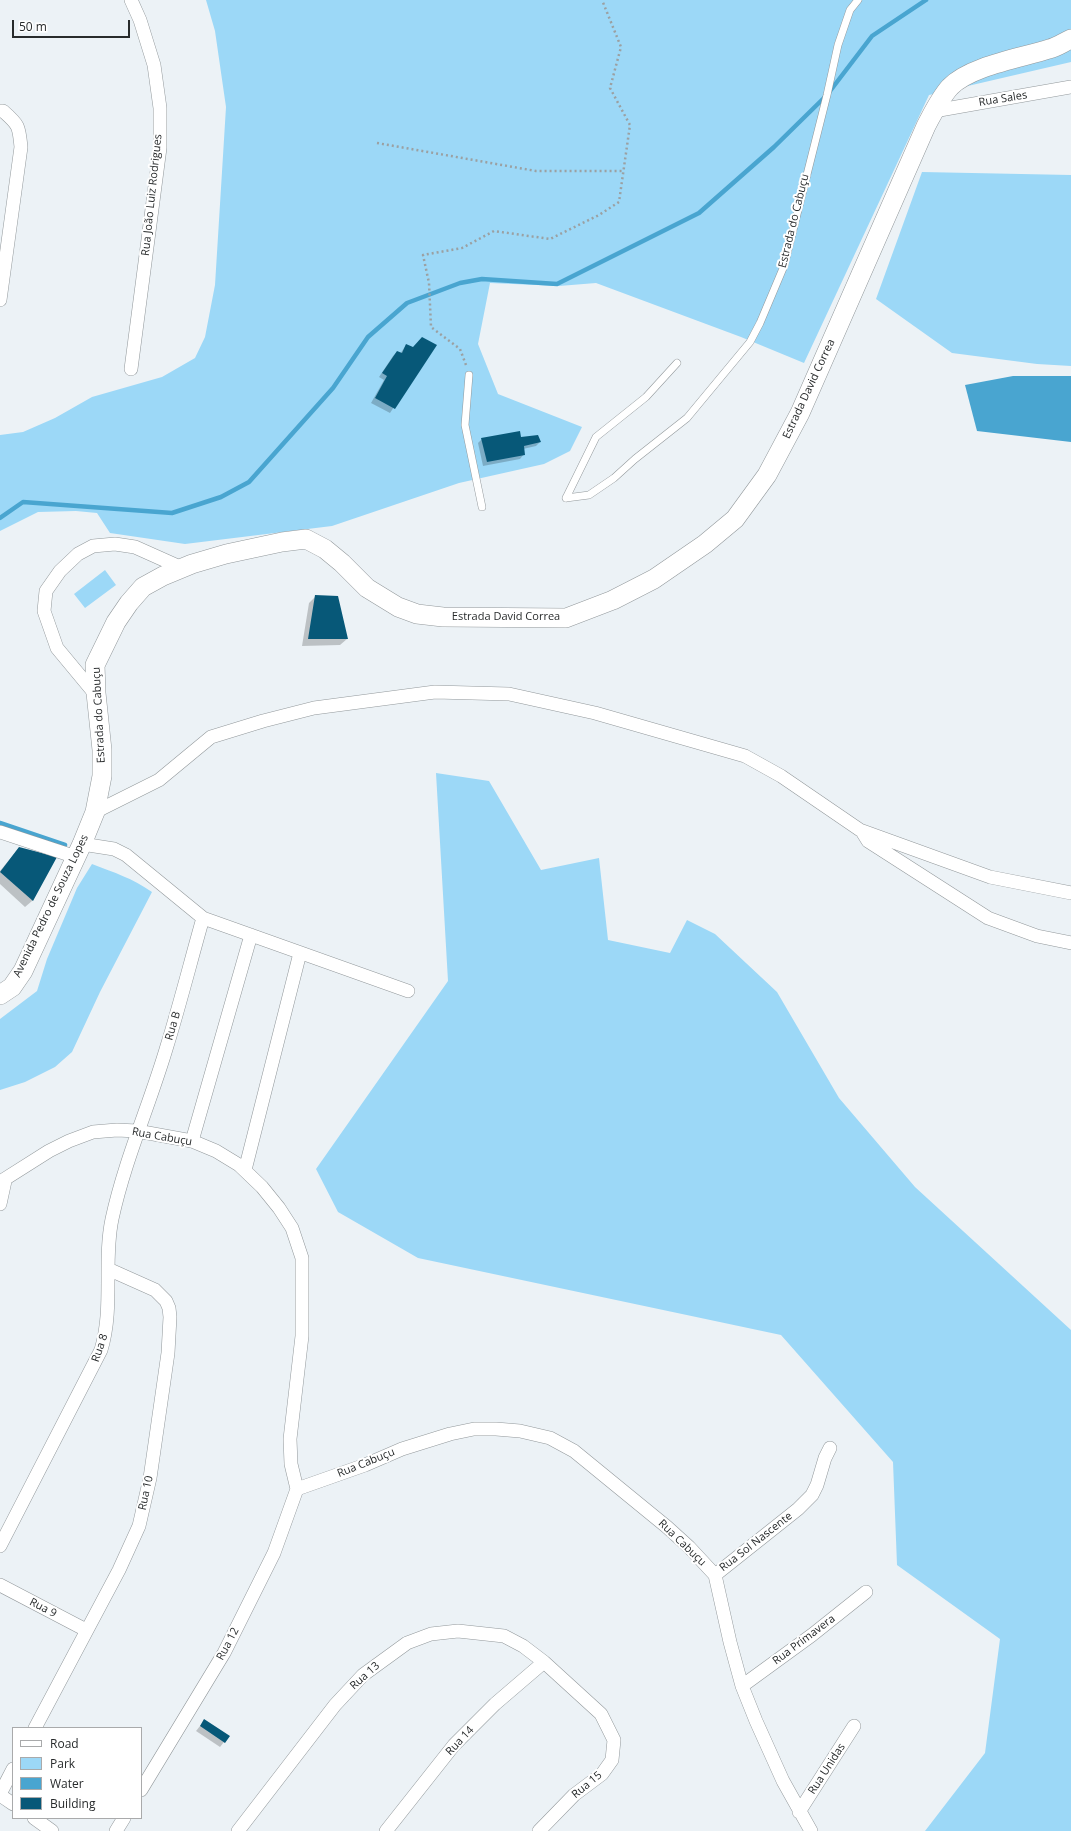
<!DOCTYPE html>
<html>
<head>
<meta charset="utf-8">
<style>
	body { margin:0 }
	#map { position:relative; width:1071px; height:1831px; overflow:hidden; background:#ecf2f6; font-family:"Open Sans",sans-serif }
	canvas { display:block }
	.legend { position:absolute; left:12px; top:1727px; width:130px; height:92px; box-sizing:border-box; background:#fff; border:1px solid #a9aaab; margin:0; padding:5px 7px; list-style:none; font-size:12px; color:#282b2c }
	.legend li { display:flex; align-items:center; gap:8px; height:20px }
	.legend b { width:20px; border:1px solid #a9aaab }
	.scale { position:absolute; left:12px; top:20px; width:118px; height:18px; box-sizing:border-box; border:2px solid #282b2c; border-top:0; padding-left:5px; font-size:12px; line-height:14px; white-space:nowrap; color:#282b2c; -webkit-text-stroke:3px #fff; paint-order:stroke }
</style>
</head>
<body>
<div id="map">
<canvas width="1071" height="1831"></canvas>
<ul class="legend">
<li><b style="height:5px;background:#fff"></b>Road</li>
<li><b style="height:11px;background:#9cd8f7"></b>Park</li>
<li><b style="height:11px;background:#49a5d0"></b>Water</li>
<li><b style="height:11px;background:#075878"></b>Building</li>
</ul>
<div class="scale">50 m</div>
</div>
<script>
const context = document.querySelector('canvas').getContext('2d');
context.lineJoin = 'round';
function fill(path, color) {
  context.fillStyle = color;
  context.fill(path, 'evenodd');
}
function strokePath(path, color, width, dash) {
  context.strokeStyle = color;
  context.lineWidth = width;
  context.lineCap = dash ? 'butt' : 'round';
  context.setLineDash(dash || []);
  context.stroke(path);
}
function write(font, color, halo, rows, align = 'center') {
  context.font = font + ' "Open Sans",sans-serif';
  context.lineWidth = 4;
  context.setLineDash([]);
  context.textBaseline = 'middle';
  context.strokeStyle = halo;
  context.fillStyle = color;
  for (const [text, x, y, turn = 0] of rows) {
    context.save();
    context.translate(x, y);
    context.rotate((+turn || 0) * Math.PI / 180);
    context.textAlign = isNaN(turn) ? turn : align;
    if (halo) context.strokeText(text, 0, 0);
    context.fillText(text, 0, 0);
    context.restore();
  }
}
fill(new Path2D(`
	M206 0H1071V62L929 95 804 363 741 337 596 283 559 286 490 283 478 344 498 394 582 427 570 451 544 464 459 483 332 526 185 544 110 533 97 513 76 511 38 512 0 531V435L23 432 55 418 92 397 162 377 195 358 205 337 215 285 226 107 215 31Z
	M922 172 1071 175V366L1037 364 952 353 876 299Z
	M105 570 116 585 85 608 74 594Z
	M436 773 489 781 541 870 599 858 608 940 670 953 687 920 715 934 777 992 839 1098 915 1187 1071 1330V1831H925L985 1753 1000 1639 897 1565 893 1462 781 1335 418 1258 338 1212 316 1169 448 981Z
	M92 864C115 873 132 878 152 892L100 992 72 1052 55 1067 25 1082 0 1090V1019L37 991 47 959 77 888Z`), '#9cd8f7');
fill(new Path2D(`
	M1013 376H1071V442L977 431 965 385Z`), '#49a5d0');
fill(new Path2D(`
	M406 345 413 348 435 345 390 413 371 403 384 380 379 377 393 356 397 352 400 354Z
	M521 438 540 442 536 446 523 449 524 454 520 459 483 466 478 443 482 439Z
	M316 596 347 639 340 645 302 646 309 603Z
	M19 848 55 858 32 901 25 907 0 884V871Z
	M204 1721 224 1742 220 1747 196 1731Z`), '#0003');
strokePath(new Path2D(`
	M0 518 23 502 172 513 221 497 249 482 333 388 368 337 407 303 460 283 482 279 557 284 699 213 774 147 827 95 872 36 926 0
	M0 823 65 845`), '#49a5d0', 4.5);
fill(new Path2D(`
	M422 337 437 345 395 409 375 398 387 376 382 373 397 351 402 353 406 344 413 347Z
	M520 431 521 437 538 435 541 442 524 446 525 455 487 462 481 438Z
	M315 595 338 596 348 639H308Z
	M19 847 57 857 33 901 0 872Z
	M204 1719 230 1736 225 1743 200 1726Z`), '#075878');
const lane = new Path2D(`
	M469 375 465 425 482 507
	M566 498 589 495 614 478 635 459 687 418 750 342 760 323 784 266 827 95 838 45 850 10 858 0
	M566 498 596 437 646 397 677 363`);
const street = new Path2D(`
	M131 0 140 20 154 65 160 108V148L131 369
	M0 111H3C19 125 19 126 21 147L0 300
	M934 111 1071 87
	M96 695 57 648 44 611 46 591 60 571 78 554 93 546 115 544 135 547 182 568
	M95 812 159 780 211 737 263 721 314 708 435 692 509 694 595 713 745 756 781 776 860 830 990 877 1071 893
	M0 832 76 857
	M863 833 868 841 988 918 1037 936 1071 943
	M82 844 114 849 126 855 203 918 408 991
	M192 1141 251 935
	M245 1170 300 953
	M0 1182 49 1151 69 1141 93 1132 117 1130 137 1131 192 1141 216 1151 239 1165 262 1187 279 1208 292 1228 302 1258V1336L290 1439 291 1464 297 1489
	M0 1204 5 1181
	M297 1489 365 1465 402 1449 450 1434 474 1429H496L520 1431 550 1438 574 1451 667 1527 689 1547 715 1575 730 1642 742 1686 756 1721 783 1781 811 1831
	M0 1546 101 1350C114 1307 103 1262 112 1219 125 1159 150 1104 167 1046 180 1004 191 960 203 918
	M715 1575 798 1509 812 1495 817 1485 825 1458 830 1448
	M0 1585 86 1630
	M742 1686 812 1635 866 1592
	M35 1728 119 1570 139 1526 150 1478 168 1353 170 1317 169 1308 166 1301 155 1290 108 1269
	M141 1790 224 1653 274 1553 297 1489
	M0 1794 13 1769
	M0 1795 13 1804
	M799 1812 854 1726
	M34 1818 52 1831
	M116 1831 124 1818
	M238 1831 335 1705 363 1675 407 1643 431 1634 458 1631 504 1636 523 1646 544 1662 601 1714 614 1740 612 1760 602 1774 574 1795 539 1831
	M386 1831 454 1745 495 1704 544 1662`);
const secondary = new Path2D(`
	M0 995 12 987 23 971 82 844 95 812 102 776V750L96 693 95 665 116 622 129 603 143 587 163 576 192 564 226 554 282 542 306 539 325 549 342 563 367 588 398 607 417 614 443 617 566 618 613 600 654 579 705 544 735 519 767 475 800 413 926 126C933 113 940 98 950 87 970 66 1021 58 1049 49 1057 47 1064 42 1071 39`);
strokePath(lane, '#92989b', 8);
strokePath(street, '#92989b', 14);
strokePath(secondary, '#92989b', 20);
strokePath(new Path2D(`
	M377 143 536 171H624
	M466 365 460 349 431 327 429 283 423 255 462 248 494 231 550 239 599 215 619 202 630 125 610 88 621 47 602 0`), '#9ba0a2', 2.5, [2, 3]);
strokePath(lane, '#fff', 7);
strokePath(street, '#fff', 13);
strokePath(secondary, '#fff', 19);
write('11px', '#282b2c', '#fff', [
	["Rua Sales",1003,99,-9],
	["Rua João Luiz Rodrigues",152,195,-84],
	["Estrada do Cabuçu",794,221,-76],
	["Estrada David Correa",809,389,-65],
	["Estrada David Correa",506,617],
	["Estrada do Cabuçu",99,715,-93],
	["Avenida Pedro de Souza Lopes",51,906,-64],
	["Rua B",173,1026,-74],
	["Rua Cabuçu",162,1137,10],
	["Rua 8",100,1348,-71],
	["Rua Cabuçu",366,1463,-22],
	["Rua 10",146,1493,-78],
	["Rua Sol Nascente",756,1542,-38],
	["Rua Cabuçu",682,1543,44],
	["Rua 9",43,1608,27],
	["Rua Primavera",804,1640,-37],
	["Rua 12",228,1644,-62],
	["Rua 13",365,1676,-42],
	["Rua 14",460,1741,-47],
	["Rua Unidas",827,1769,-57],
	["Rua 15",587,1785,-40]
]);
</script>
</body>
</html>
